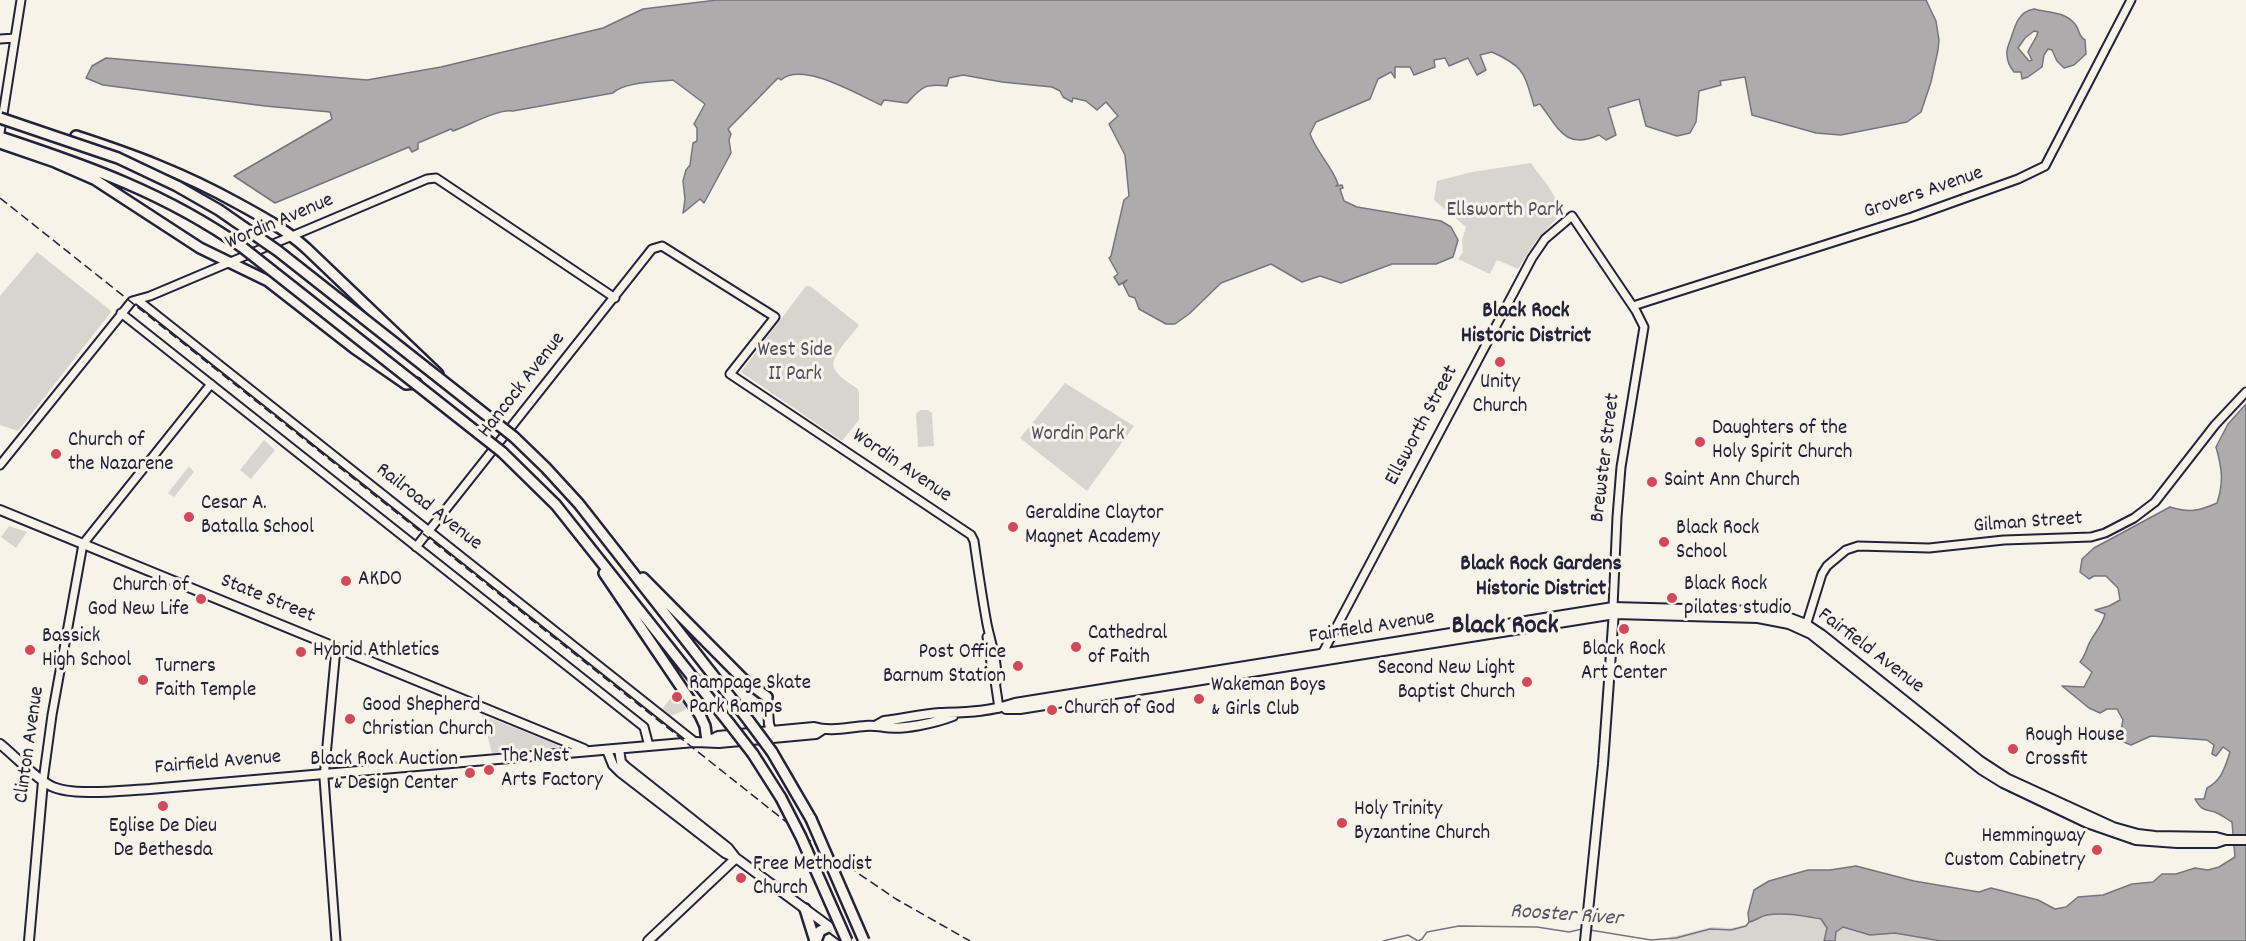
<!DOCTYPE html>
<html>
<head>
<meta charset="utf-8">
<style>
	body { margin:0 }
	canvas { display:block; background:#f7f3e8 }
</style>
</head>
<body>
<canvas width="2246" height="941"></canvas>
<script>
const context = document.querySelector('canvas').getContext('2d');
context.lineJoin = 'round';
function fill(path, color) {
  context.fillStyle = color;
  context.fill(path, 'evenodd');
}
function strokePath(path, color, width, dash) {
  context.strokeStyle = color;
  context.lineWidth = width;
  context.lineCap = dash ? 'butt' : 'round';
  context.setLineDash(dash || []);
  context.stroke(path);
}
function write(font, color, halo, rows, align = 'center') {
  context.font = font + ' Dekko,sans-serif';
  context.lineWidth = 6;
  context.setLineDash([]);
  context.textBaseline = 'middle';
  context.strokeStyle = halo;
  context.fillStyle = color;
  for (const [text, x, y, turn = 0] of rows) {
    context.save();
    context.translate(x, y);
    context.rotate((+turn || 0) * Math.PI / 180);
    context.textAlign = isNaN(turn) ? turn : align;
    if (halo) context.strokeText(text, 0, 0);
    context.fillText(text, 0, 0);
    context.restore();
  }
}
fill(new Path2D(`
	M1531 163C1540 177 1564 200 1557 218L1535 242 1518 269 1497 260 1490 274 1458 259 1463 252 1462 240 1466 227 1434 200 1437 181 1472 172Z
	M37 252 110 310 111 312 18 431 0 425V296Z
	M806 286H810L859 325C852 336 827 358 835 370 840 378 851 384 858 389L859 393V420L842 441 741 372Z
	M1065 383 1134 426 1087 491 1020 438Z
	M920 410H928L932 413 934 446 918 447 916 414Z
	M264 440 275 450 251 479 240 470Z
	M189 466 194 472 174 497 168 493Z
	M9 526 27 532 16 548 1 537Z
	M678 689 689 705 683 711 671 716 662 709Z
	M482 715 558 745 557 747 492 753Z
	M1764 907 2001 941H1669L1671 937 1712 927 1731 928 1745 925 1756 918Z`), '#d8d5cf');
const water = new Path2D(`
	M717 0H1926L1936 21 1939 40 1938 50 1931 82 1921 112 1907 122 1841 135 1816 133 1752 115 1745 77 1720 81 1721 85 1699 91 1696 122 1690 133 1677 136 1646 126 1639 99 1608 108 1616 135 1606 140 1599 135C1565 150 1559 129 1540 104L1534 106C1524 73 1525 67 1492 52L1480 55 1486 70 1477 75 1468 58 1449 66 1445 58 1434 60 1435 67 1414 75 1410 67H1395V78L1391 72 1378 79 1370 99 1316 122 1310 134C1317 153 1332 166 1338 184L1336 186 1342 185 1343 188 1340 189 1344 201 1357 207 1441 221 1451 227 1458 240 1453 257 1436 264H1392L1341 283 1320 276 1302 282 1271 264 1221 283 1189 314 1175 324H1166L1139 309 1135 298 1129 296 1123 284 1127 280 1119 285 1114 277 1118 274 1109 258 1111 256 1124 200 1129 196 1125 155 1109 124 1118 116 1106 102 1097 110 1086 101 1073 98 1072 102 1063 97 1060 91 1052 87 1002 82 963 75 949 78 947 86C925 83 922 87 907 103L884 100 881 105C858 95 803 61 781 80L778 78 728 129 731 134 729 140 731 153 704 203 700 199 683 213 685 199 683 181 686 170 690 165 693 143 697 141V128L694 124 705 104 673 80C657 82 624 82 613 93L513 111C497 109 470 125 453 131L451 129 418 143V149L412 152 409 147 275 203 234 176 332 119 330 112 265 106 103 85 86 78 92 66 106 58 367 80 441 67 603 28 643 9Z
	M2034 9C2049 13 2064 11 2075 24 2080 30 2078 36 2085 40L2086 54 2074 65 2064 68 2057 61 2052 50 2048 49 2044 55 2042 67 2028 77 2022 79 2021 72H2014C2010 67 2007 62 2007 55 2006 50 2008 46 2010 41 2015 27 2017 12 2034 9ZM2034 31 2038 32C2036 40 2031 44 2028 52L2032 60 2029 61 2018 48 2025 38Z
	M2246 404V941H1941L1895 933 1870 935 1843 927 1836 932 1835 941H1824L1827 928 1821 919C1804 916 1784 912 1767 915 1760 916 1756 921 1749 922L1748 913 1754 890 1769 881 1808 870H1830L1856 866 1914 881 1979 892 1991 888 2038 900 2055 909 2066 907 2078 897 2103 895 2132 884 2153 882 2162 874H2176L2195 868 2208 870 2219 867 2235 857 2232 822C2228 820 2223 816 2219 814 2207 807 2204 815 2195 799H2204L2207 788C2222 780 2225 767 2230 752L2223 747 2216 756 2212 754 2214 745 2207 740 2151 736 2131 745 2119 740 2123 720 2117 709H2107L2100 713 2089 708 2062 686 2084 687 2092 672 2080 662C2086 655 2086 648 2091 640 2096 631 2103 624 2105 614L2095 610 2109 606 2120 600 2118 588 2106 576H2094L2089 579 2080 572 2082 559 2094 548 2170 507C2189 513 2199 511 2217 503 2224 482 2222 468 2216 447L2228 424Z`);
fill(water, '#aeabad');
strokePath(water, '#76747f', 1.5);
strokePath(new Path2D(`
	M1590 930 1651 940 1676 938 1710 929 1731 930 1746 926 1749 922
	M1383 941 1408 935 1418 941 1422 939 1427 932 1459 926 1537 927 1569 932 1582 929`), '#76747f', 1.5);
const tertiary = new Path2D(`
	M0 39 15 38
	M0 133 21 0
	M139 301 695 742
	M1633 306 1912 217 2018 179 2045 166 2131 0
	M121 313 644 727 649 746
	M0 465 132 301 150 296 427 179 436 178 615 298
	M416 547 652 249 662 246 775 317 730 374 971 535 974 541C978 569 982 597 987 624 991 644 999 663 996 683
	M1805 629 1822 574 1827 566 1846 550 1858 546 1929 548 2004 540 2091 537 2105 533 2134 518 2155 502 2215 425 2246 392
	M987 637 992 670
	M1321 656 1532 258 1545 239 1572 216 1636 311 1644 327 1621 467 1617 517 1613 607
	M995 681 999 708
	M43 781 52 715 83 544 211 384
	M336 941 324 778 336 648`);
const secondary = new Path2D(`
	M0 510 584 749
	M767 697 769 724 773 736
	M1006 709H1020L1615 614 1758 618 1789 624 1811 634 1982 770 2003 783 2087 823 2136 840 2177 843H2216L2225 840
	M877 725 884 721C902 719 922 714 940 713 968 712 988 712 1015 703L1613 607 1759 611 1785 616 1806 624 1821 634 1979 760 2008 779 2113 827 2138 834 2155 836 2216 837 2227 840H2246
	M708 741 718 736 814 727C830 732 849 727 865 726 872 725 877 726 884 727 903 730 935 723 953 716
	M0 744C14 755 36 779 51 786 73 797 125 790 150 789L695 742 719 743 816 734 822 730
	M619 749 621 762 626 767 728 848 735 857
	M607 750 613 765 620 772 725 853 736 858 846 939
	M29 941 43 781
	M648 941 736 858
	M1585 941 1603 764 1614 611`);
const motorway = new Path2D(`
	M76 136C134 155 183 173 237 203 261 216 285 229 306 248L438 374
	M0 137C88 166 165 193 242 247
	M0 143 55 162 94 179 200 248 268 281 354 348 406 384 416 383
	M514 437 546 468 579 504 749 721
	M502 452 556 505 729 723
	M604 573 700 715 705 726 707 741
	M643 578 743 679 767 697
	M772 752 811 819
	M753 754 781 798
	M805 909 815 941
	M816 941 820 931 828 927`);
strokePath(tertiary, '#22223b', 11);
strokePath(secondary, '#22223b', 12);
strokePath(motorway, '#22223b', 14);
strokePath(tertiary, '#f7f3e8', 7);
strokePath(secondary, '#f7f3e8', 8);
strokePath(motorway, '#f7f3e8', 9);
strokePath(new Path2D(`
	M0 198 809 840 896 899 970 941`), '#22223b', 1.5, [9, 4.5]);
const motorwayBridge = new Path2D(`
	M0 118 118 158 177 186 219 210 278 251 514 437
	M242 247 502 452
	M749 721 772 752
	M729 723 753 754
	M781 798 801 837 847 941
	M811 819 864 941`);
strokePath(motorwayBridge, '#22223b', 14, []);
strokePath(motorwayBridge, '#f7f3e8', 9);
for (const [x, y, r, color] of [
	[1500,362,6,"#d1495b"],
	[1700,442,6,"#d1495b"],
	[56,454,6,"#d1495b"],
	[1652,482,6,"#d1495b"],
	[189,517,6,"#d1495b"],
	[1013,527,6,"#d1495b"],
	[1664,542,6,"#d1495b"],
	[346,581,6,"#d1495b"],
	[1672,598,6,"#d1495b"],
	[201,599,6,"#d1495b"],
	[1624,629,6,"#d1495b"],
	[1076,647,6,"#d1495b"],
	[30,650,6,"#d1495b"],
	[301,652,6,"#d1495b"],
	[1018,666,6,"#d1495b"],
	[143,680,6,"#d1495b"],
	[1527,682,6,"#d1495b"],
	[677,697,6,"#d1495b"],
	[1199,699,6,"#d1495b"],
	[1052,710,6,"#d1495b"],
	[350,719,6,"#d1495b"],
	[2013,749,6,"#d1495b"],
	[489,770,6,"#d1495b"],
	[470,773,6,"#d1495b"],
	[163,806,6,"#d1495b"],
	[1342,823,6,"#d1495b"],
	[2097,850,6,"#d1495b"],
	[741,878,6,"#d1495b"]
]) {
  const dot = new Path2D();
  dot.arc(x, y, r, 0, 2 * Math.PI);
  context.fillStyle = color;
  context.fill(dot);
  strokePath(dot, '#f7f3e8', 2);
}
write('21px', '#22223b', '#f7f3e8', [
	["Grovers Avenue",1924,194,-19],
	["Wordin Avenue",280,223,-23],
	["Hancock Avenue",523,386,-52],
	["Ellsworth Street",1423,426,-62],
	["Brewster Street",1607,458,-83],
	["Wordin Avenue",901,467,34],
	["Railroad Avenue",428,508,38],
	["Gilman Street",2028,524,-4],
	["State Street",267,600,22],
	["Fairfield Avenue",1372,629,-9],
	["Fairfield Avenue",1870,652,37],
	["Clinton Avenue",31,745,-82],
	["Fairfield Avenue",218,764,-5]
]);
write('21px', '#504f60', '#f7f3e8', [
	["Ellsworth Park",1505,212],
	["West Side",795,352],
	["II Park",795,376],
	["Wordin Park",1078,436]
]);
write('21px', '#22223b', '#f7f3e8', [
	["Unity",1500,384,"center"],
	["Church",1500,408,"center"],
	["Daughters of the",1712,430],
	["Holy Spirit Church",1712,454],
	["Church of",68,442],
	["the Nazarene",68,466],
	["Saint Ann Church",1664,482],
	["Cesar A.",201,505],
	["Batalla School",201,529],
	["Geraldine Claytor",1025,515],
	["Magnet Academy",1025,539],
	["Black Rock",1676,530],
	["School",1676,554],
	["AKDO",358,581],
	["Black Rock",1684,586],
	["pilates studio",1684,610],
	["Church of",189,587,"right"],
	["God New Life",189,611,"right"],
	["Cathedral",1088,635],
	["of Faith",1088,659],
	["Bassick",42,638],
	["High School",42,662],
	["Black Rock",1624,651,"center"],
	["Art Center",1624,675,"center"],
	["Hybrid Athletics",313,652],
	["Post Office",1006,654,"right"],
	["Barnum Station",1006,678,"right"],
	["Turners",155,668],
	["Faith Temple",155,692],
	["Second New Light",1515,670,"right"],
	["Baptist Church",1515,694,"right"],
	["Rampage Skate",689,685],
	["Park Ramps",689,709],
	["Wakeman Boys",1211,687],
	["& Girls Club",1211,711],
	["Good Shepherd",362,707],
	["Christian Church",362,731],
	["Church of God",1064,710],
	["Rough House",2025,737],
	["Crossfit",2025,761],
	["The Nest",501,758],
	["Arts Factory",501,782],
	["Black Rock Auction",458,761,"right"],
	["& Design Center",458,785,"right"],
	["Holy Trinity",1354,811],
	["Byzantine Church",1354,835],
	["Eglise De Dieu",163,828,"center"],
	["De Bethesda",163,852,"center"],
	["Hemmingway",2085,838,"right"],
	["Custom Cabinetry",2085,862,"right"],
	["Free Methodist",753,866],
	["Church",753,890]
], 'left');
write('bold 22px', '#22223b', '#f7f3e8', [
	["Black Rock",1526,313],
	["Historic District",1526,338],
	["Black Rock Gardens",1541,566],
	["Historic District",1541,591]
]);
write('italic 22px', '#535263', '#f7f3e8', [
	["Rooster River",1566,917,4]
]);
write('bold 27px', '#22223b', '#f7f3e8', [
	["Black Rock",1505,628]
]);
</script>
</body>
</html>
